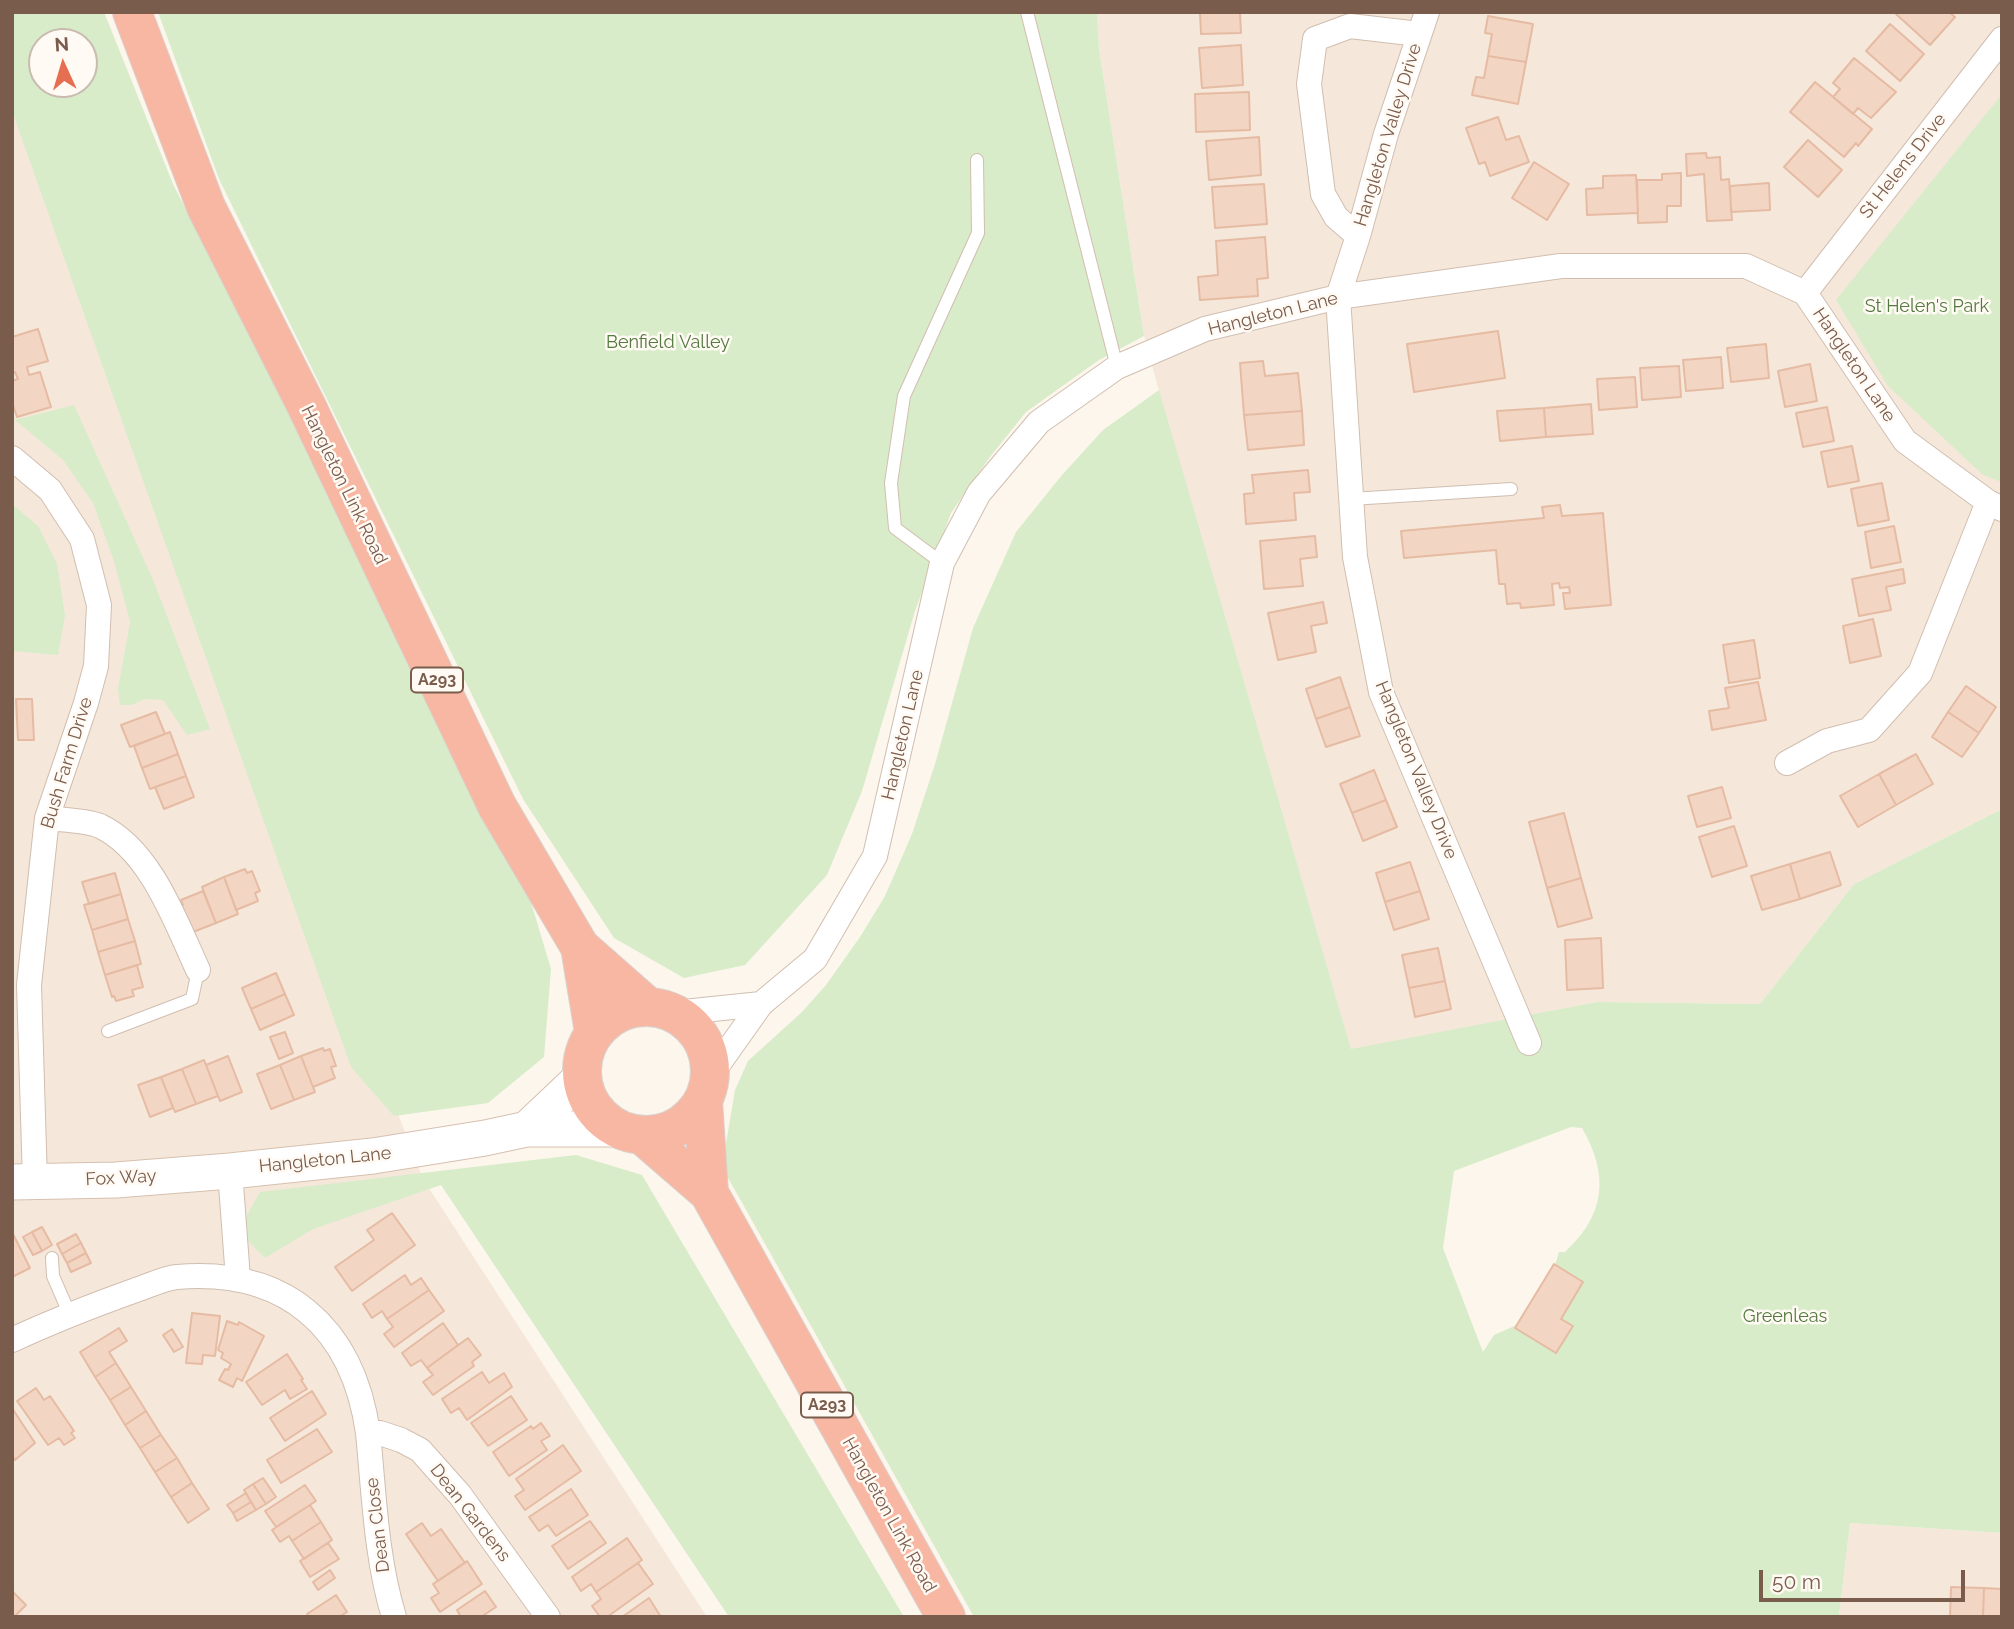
<!DOCTYPE html>
<html>
<head>
<meta charset="utf-8">
<style>
	body { margin:0 }
	#map { position:relative; width:2014px; height:1629px; overflow:hidden; background:#fdf6ec; font-family:Raleway,sans-serif }
	canvas { display:block }
	.frame { position:absolute; inset:0; border:14px solid #7a5c4d; pointer-events:none }
	.north { position:absolute; left:28px; top:28px; width:70px; height:70px; box-sizing:border-box; background:#fffaf3; border:2px solid #cabbb1; border-radius:50%; rotate:356deg; font-size:19px; font-weight:700; line-height:28px; text-align:center; color:#7a5c4d }
	.north::after { content:''; display:block; margin:auto; width:24px; height:32px; background:#e76f51; clip-path:polygon(50% 0,100% 100%,50% 72%,0 100%) }
	.scale { position:absolute; left:1759px; top:1570px; width:206px; height:32px; box-sizing:border-box; border:4px solid #7a5c4d; border-top:0; padding-left:9px; font-size:21px; line-height:24px; white-space:nowrap; color:#7a5c4d; -webkit-text-stroke:5px #fffaf3; paint-order:stroke }
</style>
</head>
<body>
<div id="map">
<canvas width="2014" height="1629"></canvas>
<div class="frame"></div>
<div class="north">N</div>
<div class="scale">50 m</div>
</div>
<script>
const context = document.querySelector('canvas').getContext('2d');
context.lineJoin = 'round';
function fill(path, color) {
  context.fillStyle = color;
  context.fill(path, 'evenodd');
}
function strokePath(path, color, width, dash) {
  context.strokeStyle = color;
  context.lineWidth = width;
  context.lineCap = dash ? 'butt' : 'round';
  context.setLineDash(dash || []);
  context.stroke(path);
}
function write(font, color, halo, rows, align = 'center') {
  context.font = font + ' Raleway,sans-serif';
  context.lineWidth = 5;
  context.setLineDash([]);
  context.textBaseline = 'middle';
  context.strokeStyle = halo;
  context.fillStyle = color;
  for (const [text, x, y, turn = 0] of rows) {
    context.save();
    context.translate(x, y);
    context.rotate((+turn || 0) * Math.PI / 180);
    context.textAlign = isNaN(turn) ? turn : align;
    if (halo) context.strokeText(text, 0, 0);
    context.fillText(text, 0, 0);
    context.restore();
  }
}
fill(new Path2D(`
	M1097 12H2002V809L1854 884 1760 1004 1597 1002 1351 1050 1169 428 1144 336 1099 49Z
	M12 108 423 1179 707 1617H12Z
	M1850 1523 2002 1533V1617H1839Z`), '#f5e8da');
fill(new Path2D(`
	M12 12H104L173 184 524 879 551 969 544 1057 488 1103 394 1116 351 1067 12 111ZM42 42H84V84H42Z
	M158 12H1097L1099 49 1144 336 1099 360 1026 412 990 457 951 513 915 611 862 791 827 875 745 965 684 978 614 938 523 799 219 179Z
	M2002 94V482L1983 475 1888 386 1836 300Z
	M1159 390 1351 1049 1597 1002 1760 1004 1854 884 2002 809V1533L1850 1523 1839 1617H974L722 1167 735 1090 748 1061 802 1012 826 985 860 937 885 896 912 834 935 764 973 628 1016 532 1062 475 1103 430ZM1571 1127 1582 1128C1609 1175 1606 1214 1565 1252H1559L1555 1265 1517 1325 1494 1335 1483 1352 1443 1248 1454 1171Z
	M74 405 154 582 210 729 187 735 163 700 144 699 132 705H120L118 689 130 622 114 561 93 503 63 460 15 420Z
	M12 504 38 526 57 564 65 615 58 655 12 651Z
	M576 1155 642 1175 904 1617H729L441 1185 313 1229 265 1258 238 1231 260 1192Z`), '#d8ecc9');
const building = new Path2D(`
	M1200 12H1240L1241 33 1201 34Z
	M1898 12H1949L1955 17 1930 45 1896 14Z
	M1488 16 1533 24 1526 62 1488 56 1492 34 1485 33Z
	M1890 24 1924 54 1900 81 1866 51Z
	M1241 45 1243 85 1202 88 1199 48Z
	M1488 56 1526 62 1518 104 1472 95 1476 77 1484 78Z
	M1854 58 1896 92 1871 118 1858 108 1853 114 1833 97 1840 89 1833 83Z
	M1815 82 1872 129 1858 146 1856 143 1844 157 1790 112Z
	M1249 92 1250 130 1196 132 1195 94Z
	M1498 117 1506 140 1519 136 1529 162 1490 176 1485 162 1479 164 1466 128Z
	M1259 137 1261 175 1209 180 1206 141Z
	M1808 140 1842 170 1818 197 1784 167Z
	M1706 153 1707 158 1720 157 1721 180 1729 179 1732 220 1707 221 1704 174 1687 176 1686 154Z
	M1534 162 1569 184 1547 220 1512 198Z
	M1681 173V206H1667V222L1638 223 1637 180H1662V174Z
	M1636 175 1638 213 1587 215 1586 189 1603 188V176Z
	M1769 183 1770 210 1731 212 1730 186Z
	M1264 184 1267 224 1215 228 1212 187Z
	M1265 237 1268 278 1257 279 1258 296 1200 300 1198 277 1218 275 1216 241Z
	M38 329 48 361 27 367 29 375 40 372 51 407 17 417 12 402V381L18 379 15 372 12 373V337Z
	M1498 331 1505 378 1414 392 1407 344Z
	M1766 344 1769 378 1731 382 1727 348Z
	M1721 357 1723 388 1686 391 1683 360Z
	M1263 361 1265 376 1298 373 1302 411 1244 415 1240 363Z
	M1810 364 1817 401 1785 407 1778 371Z
	M1679 366 1681 397 1642 400 1640 368Z
	M1635 377 1637 407 1599 410 1597 379Z
	M1591 404 1593 434 1546 437 1544 408Z
	M1827 407 1834 441 1803 447 1796 413Z
	M1544 408 1546 437 1500 441 1497 411Z
	M1302 411 1304 445 1248 450 1244 415Z
	M1852 446 1859 481 1828 487 1821 452Z
	M1308 470 1310 492 1294 493 1296 520 1246 524 1244 494 1254 493 1252 475Z
	M1882 483 1889 520 1858 526 1851 489Z
	M1560 505 1562 516 1603 513 1611 605 1565 609 1563 593H1570L1569 587 1560 588 1559 583 1552 584 1554 605 1521 608 1520 603 1507 604 1505 584H1499L1496 550 1404 558 1401 531 1544 518 1542 507Z
	M1894 526 1901 562 1871 568 1865 532Z
	M1315 536 1317 557 1300 559 1303 586 1264 589 1260 541Z
	M1903 569 1905 583 1886 587 1891 610 1859 616 1852 579Z
	M1323 602 1327 623 1311 626 1316 652 1278 660 1268 613Z
	M1873 619 1881 656 1850 663 1843 626Z
	M1754 640 1760 678 1729 683 1723 645Z
	M1340 677 1350 707 1316 719 1306 689Z
	M1758 682 1766 720 1712 730 1709 711 1729 708 1725 688Z
	M1966 686 1996 707 1979 733 1948 712Z
	M16 699H32L34 740H18Z
	M1350 707 1360 736 1326 747 1316 719Z
	M156 712 165 734 130 747 121 725Z
	M1948 712 1979 733 1962 757 1932 737Z
	M170 732 178 754 142 768 134 746Z
	M178 754 186 776 150 789 142 768Z
	M1916 754 1933 784 1896 805 1879 774Z
	M1374 770 1386 800 1352 813 1340 784Z
	M1879 774 1896 805 1858 827 1840 796Z
	M186 776 194 797 164 809 155 787Z
	M1722 787 1731 818 1697 827 1688 796Z
	M1386 800 1397 827 1363 841 1352 813Z
	M1564 813 1581 878 1547 888 1529 822Z
	M1734 826 1747 866 1712 877 1699 837Z
	M1830 852 1841 885 1800 899 1790 864Z
	M1410 862 1420 891 1385 902 1376 873Z
	M1790 864 1800 899 1762 910 1751 876Z
	M245 869 247 873 252 871 260 891 255 893 258 901 236 910 224 877Z
	M115 873 121 894 89 904 82 882Z
	M224 877 238 914 216 923 202 887Z
	M1581 878 1592 918 1558 927 1547 888Z
	M203 891 216 923 193 932 179 906 183 905 181 900Z
	M1420 891 1429 919 1394 930 1385 902Z
	M121 894 128 919 92 930 84 905Z
	M128 919 135 941 98 952 92 930Z
	M1601 938 1603 988 1567 990 1565 940Z
	M135 941 141 964 105 975 98 952Z
	M1438 948 1445 981 1409 988 1402 955Z
	M137 965 143 987 132 990 134 996 116 1001 114 996 112 997 105 975Z
	M276 973 285 994 251 1009 242 988Z
	M1445 981 1451 1009 1415 1017 1409 988Z
	M285 994 294 1015 260 1030 251 1009Z
	M285 1032 293 1053 279 1059 270 1037Z
	M323 1048 324 1051 330 1049 336 1066 331 1067 335 1078 313 1087 301 1056Z
	M228 1056 242 1092 220 1101 206 1065Z
	M301 1056 315 1092 294 1100 280 1065Z
	M204 1060 218 1096 196 1104 182 1069Z
	M280 1065 294 1100 271 1109 257 1074Z
	M182 1069 196 1104 175 1112 161 1077Z
	M161 1077 173 1108 150 1117 138 1085Z
	M392 1213 415 1245 352 1291 335 1267 374 1240 367 1230Z
	M42 1227 52 1245 42 1251 32 1232Z
	M12 1232 30 1268 12 1277Z
	M32 1232 42 1251 33 1255 23 1237Z
	M76 1234 81 1243 62 1254 57 1244Z
	M81 1243 86 1253 67 1263 62 1254Z
	M86 1253 91 1263 71 1272 67 1263Z
	M1554 1264 1583 1282 1561 1319 1573 1326 1556 1353 1515 1328Z
	M405 1275 411 1285 421 1278 429 1290 387 1319 382 1311 372 1318 363 1304Z
	M429 1290 444 1311 394 1347 384 1334 393 1327 387 1319Z
	M192 1313 220 1316 215 1356 203 1355 202 1364 186 1363Z
	M227 1321 238 1325 239 1322 264 1336 242 1381 237 1378 233 1387 219 1380 225 1369 228 1370 231 1364 221 1358 223 1353 218 1350Z
	M443 1323 458 1345 427 1368 421 1360 411 1366 402 1353Z
	M119 1328 127 1341 109 1352 116 1363 95 1377 80 1352Z
	M172 1329 183 1347 174 1352 163 1335Z
	M468 1338 481 1355 472 1362 474 1366 433 1395 423 1382 433 1375 427 1368Z
	M287 1354 303 1379 301 1380 307 1389 290 1399 285 1390 262 1405 246 1382Z
	M116 1363 131 1387 110 1400 95 1377Z
	M482 1372 489 1383 504 1373 512 1387 467 1420 459 1408 451 1413 442 1399Z
	M131 1387 146 1411 125 1425 110 1400Z
	M36 1388 44 1400 50 1396 74 1431 71 1433 75 1438 64 1445 59 1438 48 1445 17 1401Z
	M312 1391 326 1414 285 1441 270 1418Z
	M511 1396 527 1420 488 1446 471 1423Z
	M12 1408 35 1443 15 1460 12 1455Z
	M146 1411 161 1435 140 1448 125 1425Z
	M541 1423 550 1436 541 1441 547 1450 509 1476 493 1452 531 1426 533 1429Z
	M317 1429 332 1452 281 1483 267 1460Z
	M161 1435 177 1458 155 1472 140 1448Z
	M563 1445 581 1471 525 1510 515 1496 524 1490 516 1479Z
	M177 1458 192 1483 171 1497 155 1472Z
	M263 1478 276 1497 266 1504 253 1484Z
	M192 1483 209 1509 188 1523 171 1497Z
	M253 1484 266 1504 256 1510 244 1490Z
	M305 1485 316 1501 276 1527 265 1511Z
	M571 1489 588 1515 556 1536 548 1525 539 1531 529 1517Z
	M246 1493 251 1502 233 1513 227 1505Z
	M251 1502 256 1510 237 1521 233 1513Z
	M310 1505 321 1522 292 1541 289 1536 280 1542 272 1530Z
	M590 1521 606 1543 568 1569 552 1546Z
	M321 1522 332 1540 304 1559 292 1541Z
	M422 1523 431 1536 441 1529 465 1563 438 1581 406 1534Z
	M627 1538 642 1560 596 1592 591 1584 581 1591 572 1577Z
	M328 1543 339 1559 310 1577 300 1561Z
	M467 1561 482 1584 440 1612 431 1598 439 1593 433 1584Z
	M638 1563 653 1584 607 1617H600L592 1606 601 1599 596 1592Z
	M330 1570 335 1578 318 1590 313 1582Z
	M1951 1587 1984 1588 1983 1617H1950Z
	M1984 1588 2002 1589V1617H1983Z
	M12 1591 26 1605 14 1617H12Z
	M485 1591 496 1607 481 1617H461L457 1610Z
	M336 1595 347 1612 339 1617H309L307 1614Z
	M649 1598 661 1617H622Z`);
fill(building, '#f3d5c3');
strokePath(building, '#e6bba3', 2);
const lane = new Path2D(`
	M1027 12 1117 367
	M1351 499 1511 489
	M942 563 895 528 891 483 904 396 978 233 977 160
	M108 1031 192 999 198 970
	M52 1258 53 1276 69 1313`);
const street = new Path2D(`
	M1427 12 1386 134 1358 236 1338 297 1355 557 1381 692 1529 1043
	M1358 236 1336 217 1323 194 1309 84 1315 39 1350 26 1419 34
	M1805 293 2002 39
	M12 458 50 490 82 539 99 605 96 666 86 703 47 818 29 985 35 1182
	M1787 763 1827 741 1869 730 1920 673 1988 502
	M47 818C63 820 85 820 100 826 151 850 176 923 198 970
	M674 1013 761 1004
	M710 1076 761 1004 815 959 875 856 942 563 979 493 1039 422 1117 367 1205 329 1338 297 1561 266H1746L1805 293 1905 441 1988 502 2002 509
	M230 1171 238 1279
	M12 1340C53 1321 94 1305 136 1290 149 1286 164 1278 177 1277 286 1268 353 1327 368 1433H380L401 1440 420 1450 460 1495 548 1617
	M368 1433C374 1494 376 1558 394 1617`);
const secondary = new Path2D(`
	M527 1129 582 1077
	M12 1182 116 1180 230 1171 373 1156 485 1138 527 1129H618`);
const highway = new Path2D(`
	M132 12 206 207 306 405 497 806 580 947 647 1006
	M580 947 594 1032
	M582 1071a64 64 0 1 1 128 0a64 64 0 1 1-128 0Z
	M703 1100 709 1193
	M642 1135 709 1193 946 1617`);
strokePath(lane, '#d1beb0', 14);
strokePath(street, '#d1beb0', 26);
strokePath(secondary, '#d6c0b0', 37);
strokePath(highway, '#dad1cd', 40);
strokePath(lane, '#fff', 12);
strokePath(street, '#fff', 24);
strokePath(secondary, '#fff', 35);
strokePath(highway, '#f7b7a3', 38);
for (const [x, y, w] of [
	[437,680,52],
	[827,1405,52]
]) {
  const box = new Path2D();
  box.roundRect(x - w / 2, y - 12.5, w, 25, 5);
  context.fillStyle = '#fffaf3';
  context.fill(box);
  strokePath(box, '#7a5c4d', 2);
}
write('bold 16px', '#7a5c4d', null, [
	["A293",437,680],
	["A293",827,1405]
]);
write('18px', '#7a5c4d', '#fffaf3', [
	["Hangleton Valley Drive",1388,135,-73],
	["St Helens Drive",1903,166,-52],
	["Hangleton Lane",1273,314,-14],
	["Hangleton Lane",1854,365,56],
	["Hangleton Link Road",344,485,64],
	["Hangleton Lane",903,735,-77],
	["Bush Farm Drive",67,763,-73],
	["Hangleton Valley Drive",1416,770,68],
	["Hangleton Lane",325,1160,-6],
	["Fox Way",121,1178,-3],
	["Dean Gardens",470,1513,52],
	["Hangleton Link Road",889,1515,61],
	["Dean Close",378,1525,-97]
]);
write('18px', '#537a41', '#fffaf3', [
	["St Helen's Park",1927,307],
	["Benfield Valley",668,343],
	["Greenleas",1785,1317]
]);
</script>
</body>
</html>
